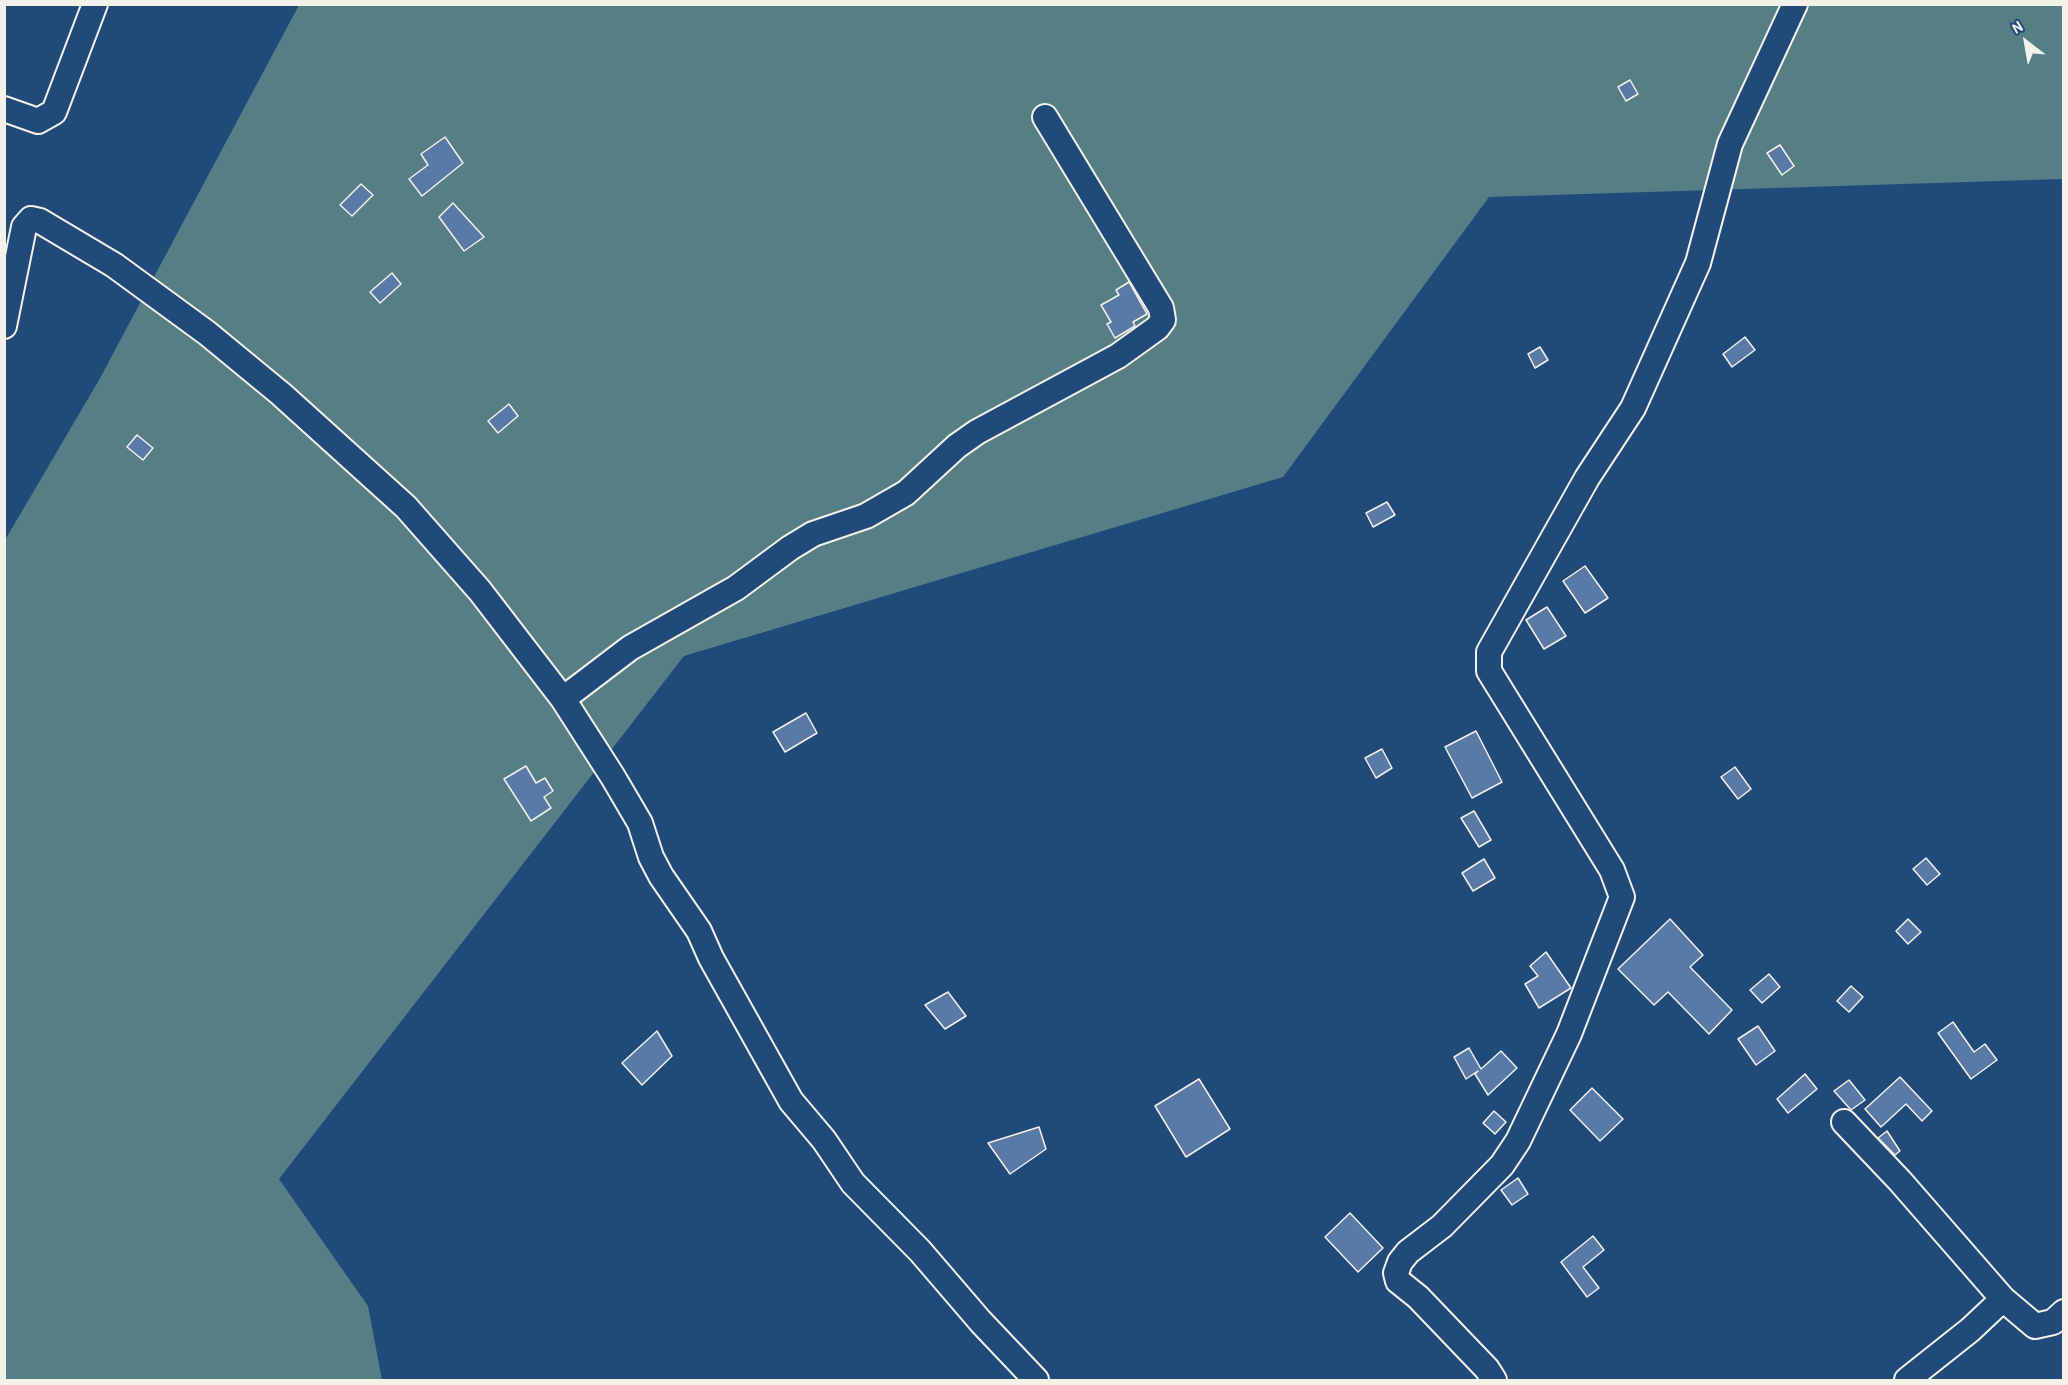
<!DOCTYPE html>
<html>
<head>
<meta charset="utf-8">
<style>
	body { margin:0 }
	#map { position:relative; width:2068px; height:1385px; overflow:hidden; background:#1f4a7a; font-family:"Patrick Hand",sans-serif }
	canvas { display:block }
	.frame { position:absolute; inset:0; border:6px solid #f4f1e8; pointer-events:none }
	.north { position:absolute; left:1996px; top:12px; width:60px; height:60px; -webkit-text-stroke:4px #1f4a7a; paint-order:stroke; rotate:329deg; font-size:16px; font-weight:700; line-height:24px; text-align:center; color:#f4f1e8 }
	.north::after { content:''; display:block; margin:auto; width:21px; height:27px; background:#f4f1e8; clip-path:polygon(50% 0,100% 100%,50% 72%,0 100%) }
</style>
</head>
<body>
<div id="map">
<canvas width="2068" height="1385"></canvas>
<div class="frame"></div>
<div class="north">N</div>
</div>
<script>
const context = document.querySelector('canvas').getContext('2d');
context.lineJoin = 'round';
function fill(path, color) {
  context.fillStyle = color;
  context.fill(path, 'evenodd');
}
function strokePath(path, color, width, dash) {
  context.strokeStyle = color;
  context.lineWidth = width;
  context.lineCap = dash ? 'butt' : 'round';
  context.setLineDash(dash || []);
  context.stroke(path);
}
fill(new Path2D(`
	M299 5H2063V179L1489 197 1283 477 684 656 279 1179 368 1306 382 1380H5V540L99 380Z`), '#557e85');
const building = new Path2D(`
	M1630 80 1638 94 1626 101 1618 87Z
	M445 137 463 163 422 196 409 179 428 165 421 154Z
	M1780 145 1794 166 1782 175 1767 153Z
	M361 184 373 195 352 216 340 205Z
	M453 203 484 237 464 251 439 217Z
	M392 273 401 284 380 303 370 292Z
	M1129 282 1147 314 1133 322 1135 326 1115 338 1107 324 1111 322 1101 305 1119 295 1116 290Z
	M1745 337 1755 350 1732 367 1723 354Z
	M1540 347 1548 360 1535 368 1528 354Z
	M509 404 518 416 498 433 488 421Z
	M137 435 153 448 143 460 127 447Z
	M1387 502 1395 515 1373 527 1366 513Z
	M1585 566 1608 598 1585 613 1563 581Z
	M1547 607 1566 636 1544 649 1526 620Z
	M806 713 817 733 785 752 773 732Z
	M1476 731 1502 782 1472 798 1445 747Z
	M1382 749 1392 768 1376 778 1365 758Z
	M526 766 536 783 545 778 553 791 544 797 551 808 531 821 504 779Z
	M1735 767 1751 789 1738 799 1721 777Z
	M1474 811 1491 840 1479 847 1461 818Z
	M1926 858 1940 874 1927 885 1913 869Z
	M1484 859 1495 878 1473 891 1462 873Z
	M1670 919 1703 955 1690 967 1732 1010 1709 1034 1668 992 1654 1005 1618 969Z
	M1908 919 1921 932 1908 944 1896 931Z
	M1546 952 1571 988 1539 1008 1525 984 1538 976 1530 966Z
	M1769 974 1780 987 1762 1003 1750 990Z
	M1851 986 1863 997 1849 1012 1837 1001Z
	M948 992 966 1016 945 1029 925 1005Z
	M1953 1022 1974 1052 1985 1044 1997 1060 1971 1079 1938 1033Z
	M1758 1026 1775 1051 1756 1065 1738 1039Z
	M657 1031 672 1056 642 1085 622 1063Z
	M1469 1048 1481 1069 1501 1051 1517 1068 1488 1095 1475 1074 1478 1071 1466 1079 1454 1057Z
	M1805 1074 1817 1089 1788 1113 1777 1099Z
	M1900 1077 1932 1111 1922 1121 1906 1104 1881 1127 1865 1109Z
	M1199 1079 1230 1129 1186 1157 1155 1106Z
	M1849 1080 1865 1100 1851 1110 1834 1091Z
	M1592 1088 1623 1119 1600 1141 1570 1110Z
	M1494 1111 1506 1122 1495 1134 1483 1123Z
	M1039 1127 1046 1149 1010 1174 988 1143Z
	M1887 1131 1900 1151 1895 1155 1878 1138Z
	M1518 1178 1528 1194 1512 1205 1501 1190Z
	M1350 1213 1383 1248 1358 1272 1325 1237Z
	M1593 1236 1604 1250 1583 1267 1599 1288 1587 1297 1561 1262Z`);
fill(building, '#5979a6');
strokePath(building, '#f4f1e8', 1.5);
const minor = new Path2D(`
	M4 109 38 121 54 112 95 4
	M4 326 24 227 31 219 40 221 114 265 207 333 281 394 406 507 480 591 563 699 613 777 640 823 651 857 661 876 699 931 711 958 791 1101 824 1140 853 1183 920 1251 981 1322 1036 1380
	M563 699 630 648 736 588 790 548 813 534 866 516 906 493 957 446 977 432 1118 356 1157 328 1163 320 1161 308 1045 117
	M1844 1122 1900 1181 2003 1299 1970 1330 1907 1380
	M2003 1299 2035 1326 2053 1322 2064 1312
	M1494 1380 1487 1369 1418 1297 1398 1281 1396 1273 1400 1262 1408 1252 1442 1226 1502 1165 1518 1141 1569 1034 1622 897 1612 870 1489 671V652L1587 478 1633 408 1698 263 1730 144 1795 4`);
strokePath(minor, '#f4f1e8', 28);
strokePath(minor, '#1f4a7a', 24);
</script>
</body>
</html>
